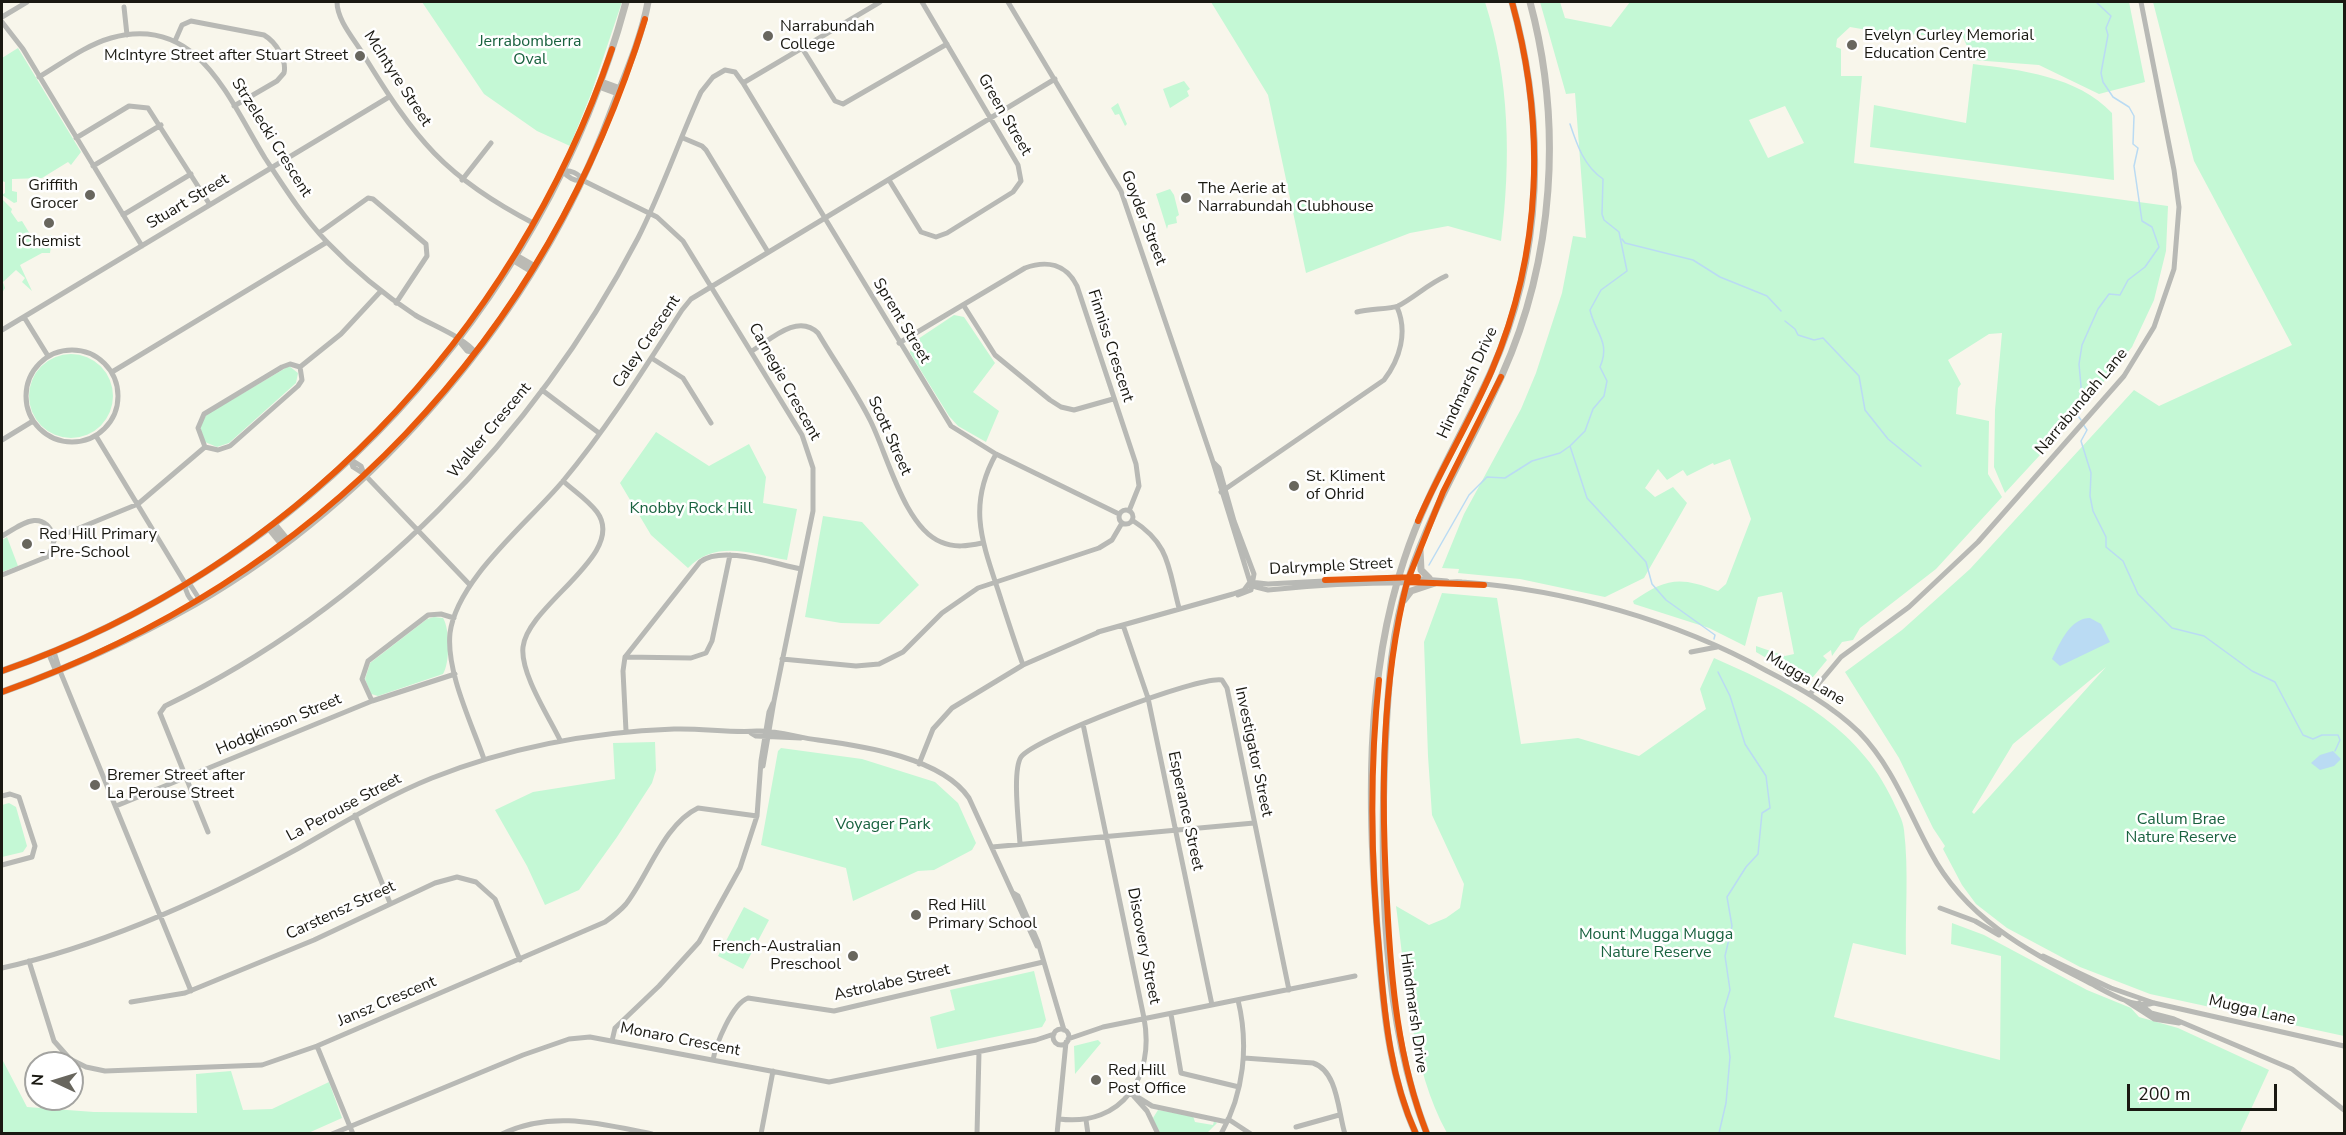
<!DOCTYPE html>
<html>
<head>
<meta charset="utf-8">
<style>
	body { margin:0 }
	#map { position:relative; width:2346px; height:1135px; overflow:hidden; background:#f8f6eb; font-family:"Nunito Sans",sans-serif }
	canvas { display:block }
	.frame { position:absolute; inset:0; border:3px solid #1a1912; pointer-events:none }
	.north { position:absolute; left:24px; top:1051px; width:60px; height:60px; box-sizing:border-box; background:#fff; border:2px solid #a3a3a0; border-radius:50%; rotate:274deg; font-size:16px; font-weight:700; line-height:24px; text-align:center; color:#1a1912 }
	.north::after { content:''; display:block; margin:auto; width:21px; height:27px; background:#68665e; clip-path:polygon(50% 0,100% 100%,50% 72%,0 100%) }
	.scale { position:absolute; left:2127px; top:1084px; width:150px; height:27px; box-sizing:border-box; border:3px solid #1a1912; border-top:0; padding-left:8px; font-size:18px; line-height:21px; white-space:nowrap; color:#1a1912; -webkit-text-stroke:4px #fff; paint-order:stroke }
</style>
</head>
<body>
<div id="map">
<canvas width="2346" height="1135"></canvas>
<div class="frame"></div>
<div class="north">N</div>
<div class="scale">200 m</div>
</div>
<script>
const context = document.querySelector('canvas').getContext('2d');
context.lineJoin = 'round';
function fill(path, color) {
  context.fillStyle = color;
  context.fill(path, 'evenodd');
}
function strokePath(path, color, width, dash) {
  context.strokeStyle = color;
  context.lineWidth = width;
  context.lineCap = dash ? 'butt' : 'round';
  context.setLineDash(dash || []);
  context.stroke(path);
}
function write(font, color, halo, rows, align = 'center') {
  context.font = font + ' "Nunito Sans",sans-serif';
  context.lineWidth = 5;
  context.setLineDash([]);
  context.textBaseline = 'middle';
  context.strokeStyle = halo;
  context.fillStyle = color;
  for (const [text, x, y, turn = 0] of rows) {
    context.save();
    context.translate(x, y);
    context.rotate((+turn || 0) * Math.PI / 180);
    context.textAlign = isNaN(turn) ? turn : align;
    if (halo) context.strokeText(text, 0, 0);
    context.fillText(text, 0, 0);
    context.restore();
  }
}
fill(new Path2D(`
	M422 2H622L591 94 570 146 537 131 484 94Z
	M1211 2H1485C1510 80 1511 160 1501 241L1448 226 1410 233 1306 273 1268 95Z
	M1540 2H1560L1565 18 1611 27 1630 2H2129L2145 82 2099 94 2039 65 1973 60 1963 37 1885 33 1850 27 1837 39 1836 47 1841 49V76H1862L1854 163 2168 206 2166 251 2154 300 2132 347 2075 417 2005 493 1994 467 1995 410 2002 333 1989 334 1948 360 1961 384 1958 388 1956 414 1989 421 1988 474 2002 497 1936 569 1860 628 1853 640 1842 642 1832 656 1831 650 1823 656 1827 660 1813 677 1797 676 1756 652V646L1785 656 1794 654 1782 592 1758 597 1745 646 1709 628 1634 604 1633 601C1666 578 1680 576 1718 591L1726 584 1751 519 1730 459 1714 465 1713 463 1687 476 1683 470 1667 480 1658 469 1645 488 1655 497 1673 487 1687 503 1644 578 1605 597 1520 579 1458 573 1459 569 1442 568 1464 514 1521 409 1536 373 1562 293 1573 236 1586 238 1575 93 1566 94ZM1785 106 1804 143 1768 158 1749 120Z
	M2153 2H2344V1036L2150 994 2080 967 2007 928 1976 904 1962 885 1943 849 1945 846 1933 828 1899 758 1845 672 1902 630 1970 569 2134 390 2159 406 2292 345 2194 161ZM2106 667 1974 814 1972 812 2013 744Z
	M18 48 81 152 71 165 68 162 42 178 12 179V191L17 192V202L14 203 2 195 5 193V182L2 181V58Z
	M1973 64C2021 70 2077 76 2112 113L2114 180 1870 147 1874 105 1966 123Z
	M1184 81 1190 89 1187 91 1189 96 1170 108 1163 89Z
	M1118 103 1127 124 1122 129 1125 126 1119 114 1115 115 1111 108Z
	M1170 189 1174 195 1179 215 1176 217 1177 223 1168 225 1167 229 1156 194Z
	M2 199 12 209 11 212 18 222 22 221 36 244 51 235 55 242 51 246 50 253H42L20 265 32 291 22 282 25 278 16 270 3 282 5 288 2 293Z
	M954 315 964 317 995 363 973 392 999 411 986 442 958 426 949 416 910 353 912 343Z
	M29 396a42 42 0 1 1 84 0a42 42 0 1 1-84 0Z
	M289 366 298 373 296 383 229 443 217 447 205 442 200 427 206 415Z
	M656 432 709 466 749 444 766 477 763 503 797 509 787 560C752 554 716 539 688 568L651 535 620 483Z
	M823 516 862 522 919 585 879 624 841 623 805 617Z
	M7 537 18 566 2 572V540Z
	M1442 593 1497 598 1521 744 1578 738 1639 756 1706 709 1700 689 1714 658C1785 689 1859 726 1893 801 1897 810 1903 820 1904 830 1909 871 1905 914 1906 955L1853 943 1834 1017 2000 1060 2001 956 1951 944 1952 923 1984 935 2087 990 2131 1008 2139 1017 2178 1028 2269 1070 2240 1133H1447C1411 1068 1406 979 1396 906L1429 925 1446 918 1460 908 1464 884 1432 815 1428 756 1424 642Z
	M434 617 443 618C450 629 450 663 443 674L378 696 371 694 365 679 370 663 427 619Z
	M655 742 656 770 652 783 617 837 579 890 545 905 527 866 495 810 533 792 615 779 613 743Z
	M781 748 862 759 935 782 958 803 976 843 972 850 934 870 918 871 853 901 846 868 761 845 778 751Z
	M9 803 16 807 27 846 23 852 2 857V805Z
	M744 907 769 920 743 969 718 956Z
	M1034 971 1046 1020 1042 1027 937 1049 930 1017 955 1010 950 990Z
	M1098 1040 1101 1043 1075 1074 1074 1046Z
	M2 1059 27 1107 94 1112 197 1113 196 1074 231 1071 243 1110 272 1109 329 1082 342 1118 306 1134 2 1133Z
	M1158 1110 1193 1116 1195 1122 1213 1125 1214 1121 1217 1123 1207 1133 1159 1134 1153 1118Z`), '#c4f8d5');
fill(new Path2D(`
	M2090 618 2101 624 2110 642 2060 666 2052 659C2060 643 2070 618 2090 618Z
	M2333 751 2341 759 2334 766 2320 770 2311 763 2320 755Z`), '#badbf3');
strokePath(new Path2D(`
	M1622 239 1625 243 1693 260 1720 277 1767 296 1781 311
	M1785 321 1795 329 1798 335 1814 340 1823 338 1859 376 1865 410 1888 439 1921 466
	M2081 420 2076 413 2082 397 2079 364 2082 345 2098 309 2109 294 2120 295 2128 280 2145 267 2159 247 2152 227 2142 221 2134 166 2138 148 2133 144 2134 116 2129 107 2113 97 2103 82 2101 73 2108 35 2106 28 2111 16 2096 2
	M2083 424 2087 430 2081 441 2091 473 2090 496 2093 511 2106 537V547L2123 561 2138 594 2172 628 2204 636 2252 671 2275 682 2303 735 2313 739 2322 735H2338L2340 740 2335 751
	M1570 446 1587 498 1646 562 1652 584 1666 600 1715 635 1714 639
	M1429 565 1469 495 1487 477 1505 478 1532 461 1560 453 1570 446 1585 431 1593 409 1604 396 1607 381 1600 367C1611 342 1595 333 1590 310L1601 290 1627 271 1619 232 1604 220 1602 214 1603 179C1584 166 1577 145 1570 124
	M1718 672 1730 696 1745 744 1766 776 1770 808 1762 813 1758 854 1746 867 1727 897 1732 926 1725 956 1730 990 1724 1010 1730 1057 1726 1103 1719 1133`), '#badbf3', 1.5);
strokePath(new Path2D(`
	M337 2C337 20 354 39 363 54 415 139 444 177 535 224
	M1008 2 1121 191 1213 462 1250 582
	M124 7 127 35
	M2 17 27 2
	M2 22 23 49 142 246
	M175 41 182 25 191 21 264 35C276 42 287 60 284 73L277 81 234 106
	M802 48 835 101 843 104 947 44
	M39 77C61 64 86 45 111 38 198 13 229 100 265 158 284 187 303 217 327 242 354 270 383 294 415 315 433 326 464 337 476 353
	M743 83 880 2
	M76 138 129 106 148 108 210 205
	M683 138 702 146 706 150 768 252
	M93 166 161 125
	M563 171C567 177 575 182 582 180L657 217 683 241 802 435 813 468V511L774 701 763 766
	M563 171C570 170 579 173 582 180
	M462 180 491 143
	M889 180 921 232 936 237 947 233 1013 192 1021 181 1018 165 922 2
	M123 215 191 174
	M319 233 368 198 373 199 426 244 427 256 396 303
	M964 306 995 355 1050 400 1061 407 1074 410 1113 399
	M1357 312C1368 309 1391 309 1398 306 1415 297 1428 284 1446 276
	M24 317 48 356
	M2 330 389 97
	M458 340 467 351 476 353
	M899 343 1025 268C1047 260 1066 264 1077 286L1136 464 1139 486 1129 511
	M26 396a46 46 0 1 1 92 0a46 46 0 1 1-92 0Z
	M752 351C771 339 798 313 818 333 835 362 855 390 870 420 887 453 904 527 941 542 954 548 968 546 982 543
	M653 359 683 378 711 423
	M300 367 341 334 380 292
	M112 372 327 242
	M542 390 599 433
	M96 436 185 583C185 591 189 600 196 603L198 597 191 586 185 583
	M2 440 33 421
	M205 447 218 450 230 446 298 386 302 380 300 367
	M996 454C968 504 981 539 998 590 1006 615 1014 640 1023 665
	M350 459 353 467 364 474 470 585
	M350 459 361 466 364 474
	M1213 462 1219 468 1234 521 1254 574 1251 590 1238 595
	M1221 492 1384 380C1400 359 1408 332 1397 307
	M1119 517a7 7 0 1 1 14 0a7 7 0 1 1-14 0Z
	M1132 520C1170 544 1168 567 1179 608
	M2 536C22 524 43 507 55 538L138 504 205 447 198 428 204 414 282 367 290 364 300 367
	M2 575 49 556 55 538
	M1250 582 1256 587 1268 590C1324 584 1379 582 1436 583 1445 583 1453 581 1462 582 1567 590 1675 620 1767 671 1800 688 1832 706 1859 732 1893 767 1908 811 1931 853 1965 917 2024 949 2086 981 2104 990 2134 1010 2154 1003
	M1123 625 1148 698 1212 1005
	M1098 632 1233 594 1244 590 1250 582 1268 584 1399 577 1447 581
	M51 652 55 655 60 671 191 991
	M51 652 50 657 55 669 60 671
	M1691 652 1717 647
	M625 657 691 658 706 653 712 641 730 555
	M782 659 856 666 879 664 903 652 942 613 978 588 1099 548 1112 540 1122 523
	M1810 694 1841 657 1909 607 1978 542 2124 376 2154 327 2174 269 2179 207 2174 170 2141 2
	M372 701 362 679 368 661 428 615 441 614 454 618
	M160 713 165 706C368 608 534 437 638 238 662 191 679 140 701 92L713 77 725 70 735 72 743 83 951 426 996 454 1119 514
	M160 713 208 832
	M626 731 623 671 625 657 700 562C723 545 774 564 801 569
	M751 733 756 736 801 738
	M560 740C549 717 520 673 523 647 528 604 628 554 597 512 588 500 574 491 563 481
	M484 759C471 722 446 671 450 633 457 579 528 523 563 481 608 427 644 369 682 310L691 299 1055 79
	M919 764 933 729 952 708 1023 665 1099 632
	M2 796 10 794 19 797 35 846 32 857 2 865
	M116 806 372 701 455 674
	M355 815 390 903
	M1020 844C1019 825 1012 771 1021 757 1033 739 1200 675 1222 680L1227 688 1289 990
	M992 847 1254 823
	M1013 893 1018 896 1038 942 1064 1030
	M1940 908 1975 921 1999 935
	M2043 956 2111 988 2154 1003 2344 1046
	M29 961 54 1041 70 1059 86 1067 105 1071 262 1065 317 1046 605 922C612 917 620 911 626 904 648 876 664 824 698 808L757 816
	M2 968C105 945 206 899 299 848 343 823 385 797 432 778 510 747 591 732 674 729 702 728 730 733 757 731 777 730 799 738 818 740 864 746 942 758 969 798L1037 946
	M2126 1001 2154 1019 2179 1023
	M131 1002 185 993 314 940 435 883 457 877 476 882 495 899 520 960
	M2139 1003 2151 1013 2174 1019 2292 1069 2344 1110
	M1171 1014 1181 1073 1239 1087
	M1053 1037a8 8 0 1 1 16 0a8 8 0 1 1-16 0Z
	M1068 1039 1103 1027 1355 976
	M612 1041 615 1028 659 986 699 942 740 868 757 816 761 761 769 712 773 703
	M317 1046 353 1134
	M1244 1058 1313 1063C1338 1071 1338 1112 1345 1134
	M713 1060C716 1044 732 1004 748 998L834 1011 1043 962
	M1131 1093 1152 1106 1227 1122
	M1131 1093 1147 1111 1158 1134
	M1059 1119C1123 1127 1155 1076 1144 1018L1083 724
	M1228 1119 1251 1134
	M1086 1120 1088 1134
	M1296 1127 1339 1115
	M332 1134 523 1055 569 1039 590 1037 829 1082 1036 1040 1054 1034
	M502 1134C552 1110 601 1124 652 1134
	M761 1134 773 1071
	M977 1134 979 1052
	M1057 1134 1066 1042
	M1221 1134C1244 1093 1249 1045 1238 1000`), '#b8b9b5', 5);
strokePath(new Path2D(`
	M601 82 620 89
	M599 86 618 93
	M516 256 535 267
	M514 260 532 271
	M274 524 287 540
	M269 528 282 544
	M1420 550 1421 570 1429 578
	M1404 600 1411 591 1435 583
	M2 671C303 567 543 310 626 2
	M2 692C69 668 133 639 195 604 378 498 536 312 610 114 624 77 641 40 648 2
	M1416 1134C1388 1073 1383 1004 1378 939 1368 815 1364 679 1404 560 1425 495 1461 437 1490 374 1544 257 1546 125 1512 2
	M1427 1134C1382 1020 1380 872 1385 751 1388 693 1390 633 1409 577 1432 506 1472 443 1502 375 1554 259 1563 124 1530 2`), '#bbbab4', 7);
strokePath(new Path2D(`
	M1418 521C1440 470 1470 422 1492 370 1542 251 1546 125 1512 2
	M1409 577 1443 492 1501 377
	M1325 580 1418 577
	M2 671C290 571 514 336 612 49
	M1379 680C1369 773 1371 868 1380 961 1385 1020 1391 1079 1416 1134
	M2 692C319 579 546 342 645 19
	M1427 1134C1398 1060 1391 981 1387 902 1381 796 1381 686 1407 582L1484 585`), '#e8590c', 6);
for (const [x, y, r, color] of [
	[768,36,6,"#68665e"],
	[1852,45,6,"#68665e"],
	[360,56,6,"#68665e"],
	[90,195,6,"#68665e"],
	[1186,198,6,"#68665e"],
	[49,223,6,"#68665e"],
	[1294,486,6,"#68665e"],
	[27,544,6,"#68665e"],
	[95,785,6,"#68665e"],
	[916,915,6,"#68665e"],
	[853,956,6,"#68665e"],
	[1096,1080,6,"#68665e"]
]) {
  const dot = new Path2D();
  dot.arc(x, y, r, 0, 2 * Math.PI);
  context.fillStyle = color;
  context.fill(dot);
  strokePath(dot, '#fff', 2);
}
write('16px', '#1a1912', '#fff', [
	["Narrabundah",780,27],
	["College",780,45],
	["Evelyn Curley Memorial",1864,36],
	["Education Centre",1864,54],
	["McIntyre Street after Stuart Street",348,56,"right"],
	["Griffith",78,186,"right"],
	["Grocer",78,204,"right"],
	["The Aerie at",1198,189],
	["Narrabundah Clubhouse",1198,207],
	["iChemist",49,242,"center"],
	["St. Kliment",1306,477],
	["of Ohrid",1306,495],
	["Red Hill Primary",39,535],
	["- Pre-School",39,553],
	["Bremer Street after",107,776],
	["La Perouse Street",107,794],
	["Red Hill",928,906],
	["Primary School",928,924],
	["French-Australian",841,947,"right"],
	["Preschool",841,965,"right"],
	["Red Hill",1108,1071],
	["Post Office",1108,1089]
], 'left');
write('16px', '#19623f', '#fff', [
	["Jerrabomberra",530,42],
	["Oval",530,60],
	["Knobby Rock Hill",691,509],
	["Callum Brae",2181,820],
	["Nature Reserve",2181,838],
	["Voyager Park",883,825],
	["Mount Mugga Mugga",1656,935],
	["Nature Reserve",1656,953]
]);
write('16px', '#1a1912', '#fff', [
	["McIntyre Street",397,79,57],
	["Green Street",1004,115,60],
	["Strzelecki Crescent",271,138,58],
	["Stuart Street",188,202,-31],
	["Goyder Street",1143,218,69],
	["Sprent Street",901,321,59],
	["Caley Crescent",647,342,-56],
	["Finniss Crescent",1110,346,72],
	["Carnegie Crescent",784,382,61],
	["Hindmarsh Drive",1468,383,-65],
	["Narrabundah Lane",2082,402,-50],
	["Walker Crescent",490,431,-50],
	["Scott Street",889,436,66],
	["Dalrymple Street",1331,567,-3],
	["Mugga Lane",1805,679,31],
	["Hodgkinson Street",279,725,-23],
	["Investigator Street",1253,752,78],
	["La Perouse Street",344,808,-28],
	["Esperance Street",1185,811,78],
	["Carstensz Street",341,911,-25],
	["Discovery Street",1143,946,79],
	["Astrolabe Street",892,983,-13],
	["Jansz Crescent",387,1002,-23],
	["Mugga Lane",2252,1011,13],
	["Hindmarsh Drive",1413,1013,82],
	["Monaro Crescent",680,1040,11]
]);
</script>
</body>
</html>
